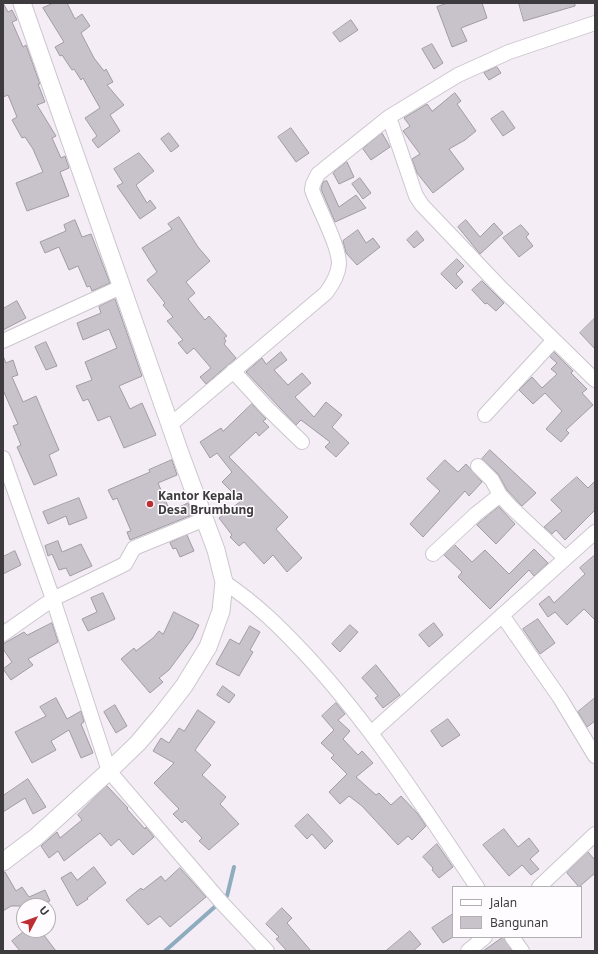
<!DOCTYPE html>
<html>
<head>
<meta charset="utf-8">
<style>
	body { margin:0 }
	#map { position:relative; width:598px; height:954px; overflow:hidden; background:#f4edf5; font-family:"Noto Sans",sans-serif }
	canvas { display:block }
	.frame { position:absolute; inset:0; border:4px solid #3e3b3e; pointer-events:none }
	.legend { position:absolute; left:452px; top:886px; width:130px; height:52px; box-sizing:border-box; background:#fefcfe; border:1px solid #b1afb1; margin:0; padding:5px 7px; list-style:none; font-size:12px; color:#3e3b3e }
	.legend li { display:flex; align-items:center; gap:8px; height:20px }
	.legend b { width:20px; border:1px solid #b1afb1 }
	.north { position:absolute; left:16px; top:898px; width:40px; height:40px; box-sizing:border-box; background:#fefcfe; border:1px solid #b1afb1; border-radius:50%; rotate:49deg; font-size:11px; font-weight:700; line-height:16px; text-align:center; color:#3e3b3e }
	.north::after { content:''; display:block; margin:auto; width:14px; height:18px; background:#bd2e33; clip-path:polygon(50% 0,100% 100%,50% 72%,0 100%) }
</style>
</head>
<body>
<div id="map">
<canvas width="598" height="954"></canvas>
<div class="frame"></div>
<ul class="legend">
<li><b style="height:5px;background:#fff"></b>Jalan</li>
<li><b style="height:11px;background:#c8c2ca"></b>Bangunan</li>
</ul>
<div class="north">U</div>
</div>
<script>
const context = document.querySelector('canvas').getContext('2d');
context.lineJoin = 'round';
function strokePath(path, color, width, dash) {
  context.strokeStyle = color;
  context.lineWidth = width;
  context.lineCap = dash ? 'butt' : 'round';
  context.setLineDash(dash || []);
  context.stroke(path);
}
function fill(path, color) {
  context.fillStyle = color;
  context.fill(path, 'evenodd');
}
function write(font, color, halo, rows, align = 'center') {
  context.font = font + ' "Noto Sans",sans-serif';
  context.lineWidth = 3;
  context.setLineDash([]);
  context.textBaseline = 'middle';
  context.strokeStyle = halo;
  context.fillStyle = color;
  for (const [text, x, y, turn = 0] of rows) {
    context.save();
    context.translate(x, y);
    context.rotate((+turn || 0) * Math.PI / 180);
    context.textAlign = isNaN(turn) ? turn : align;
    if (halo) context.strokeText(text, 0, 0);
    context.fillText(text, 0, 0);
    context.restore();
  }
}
strokePath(new Path2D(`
	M165 951 227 896 234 867`), '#8eacbe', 4);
const building = new Path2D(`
	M3 3 8 12 12 10 17 20 12 22 23 47 26 45 40 84H38L45 102 37 105 56 136 52 138 61 158 65 156 69 168 60 172 69 196 27 211 16 183 43 172 33 149 25 137 22 138 12 120 17 117 8 95 3 97Z
	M54 3H67L75 19 82 14 90 26 81 33 94 58 104 71 106 69 113 82 107 85 124 105 110 115 120 131 98 148 92 140 97 136 85 118 100 108 83 78 81 80 74 69 72 70 62 55 60 56 55 47 64 42 43 8Z
	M448 3H482L487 18 461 28 467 41 452 47 437 7Z
	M519 3H575V6L524 21Z
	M351 20 358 30 340 42 333 33Z
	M432 44 443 63 434 69 422 49Z
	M497 67 501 73 489 80 484 73Z
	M455 93 461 101 457 104 476 131 465 140 449 149 464 169 433 193 417 173 412 159 420 154 403 131 410 126 404 118 427 104 432 111Z
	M503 111 515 128 503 136 491 119Z
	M291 128 309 153 296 162 278 137Z
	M169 133 179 146 171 152 161 139Z
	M382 133 390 147 371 160 363 149Z
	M139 153 154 171 136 185 147 203 150 200 156 208 140 219 117 186 123 183 114 169Z
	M347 162 354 177 339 184 333 173Z
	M360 178 371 193 363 199 352 184Z
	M327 181 339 207 356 195 366 208 335 222 321 189 323 182Z
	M179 217 198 247 210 261 186 282 195 293 188 299 205 320 209 316 227 336 224 338 226 341 224 344 236 358 206 384 200 377 211 368 194 348 187 354 178 343 183 340 167 321 173 317 163 305 165 303 147 280 157 272 142 248 172 229 168 224Z
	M75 220 82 237 91 234 110 283 92 291 90 286 87 287 78 266 69 270 59 247 45 253 40 242 66 231 64 225Z
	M466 220 480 237 494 223 503 233 480 254 458 227Z
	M521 225 529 234 526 237 533 246 519 257 503 238Z
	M358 230 366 243 373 238 380 247 357 265 346 253 343 241Z
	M417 231 424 240 414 248 407 240Z
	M457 259 464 266 456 274 463 282 456 289 441 274Z
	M482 281 504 303 496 311 487 303 485 304 472 290Z
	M115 299 142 376 119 386 130 409 142 403 156 435 124 448 110 416 98 421 88 399 83 401 76 386 92 380 85 362 117 348 109 329 83 340 77 323 101 313 99 307Z
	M17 301 26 318 3 330V309Z
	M595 318V349L580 333Z
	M46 342 57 366 46 370 35 347Z
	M281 352 287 360 274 370 288 385 302 373 311 383 295 397 314 417 326 402 342 415 332 427 349 443 336 457 325 447 330 442 301 420 296 425 246 372 262 358 266 364Z
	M554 352 573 371 571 373 587 389 582 393 593 405 566 430 569 433 561 442 546 429 562 411 545 393 533 404 519 390 532 377 542 388 557 374 551 369 557 363 550 357Z
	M3 356 6 363 13 360 18 375 12 377 23 402 36 396 59 450 49 455 57 475 34 485 17 447 21 445 13 426 18 424 3 390Z
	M252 404 266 419 263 421 269 427 259 436 256 432 229 457 288 517 276 529 302 558 287 572 273 555 264 564 244 542 239 546 230 537 232 535 219 518 241 501 222 482 232 472 217 453 210 458 200 442 221 428 223 431Z
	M490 450 536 493 522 506 507 490 498 474 482 459Z
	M172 460 177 475 158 483 170 511 188 503 192 515 130 540 127 532 131 531 117 498 113 500 108 490 150 472 149 470Z
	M445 460 458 472 466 464 482 482 469 496 465 491 423 537 410 524 440 491 427 479Z
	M577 477 588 488 595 481V510L565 540 556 530 552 534 544 527 562 511 551 500Z
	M79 498 87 518 69 525 66 516 48 524 43 512Z
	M499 507 515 524 496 544 477 525Z
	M187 535 194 551 180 557 176 548 173 549 170 543Z
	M58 541 62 552 81 544 92 566 70 576 66 568 59 570 52 554 48 556 45 546Z
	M455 545 472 562 485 550 509 574 534 549 548 563 534 576 529 570 490 609 458 577 462 572 444 555Z
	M15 551 21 565 3 574V557Z
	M595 555V620L584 609 567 625 555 612 548 617 539 604 549 596 554 603 585 574 580 568Z
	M103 593 115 619 88 631 82 619 97 612 91 598Z
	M174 612 199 625 192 639 169 670 159 678 163 682 150 693 121 659 134 648 136 651 153 638 159 631 163 634Z
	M538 619 555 643 540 654 523 629Z
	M52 623 58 642 28 659 33 665 11 680 3 669 12 662 3 649V644L24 632 27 635Z
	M434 623 443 635 429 647 419 635Z
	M350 625 358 632 340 652 332 644Z
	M250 626 260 632 250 650 253 652 239 676 216 664 230 639 239 644Z
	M376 665 400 695 383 708 375 698 378 696 362 678Z
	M223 686 235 695 229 703 217 695Z
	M56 698 67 719 81 711 84 722 81 724 93 753 81 758 69 730 51 741 56 750 32 763 15 732 46 716 40 707Z
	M595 698V721L587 727 578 712Z
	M336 703 345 714 338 720 350 731 343 739 358 755 362 751 373 763 356 777 376 795 379 793 391 805 401 796 418 814 426 826 412 840 408 836 398 845 362 806 349 796 340 804 329 792 347 774 331 758 334 755 321 743 334 730 322 716Z
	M115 705 127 726 116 733 104 712Z
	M198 710 215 722 195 750 211 765 202 775 226 797 220 804 239 824 209 850 199 841 202 838 185 820 182 823 173 814 179 809 154 783 174 763 153 751 161 738 169 743 179 728 184 731Z
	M448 719 460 735 442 747 431 731Z
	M28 779 46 807 33 814 25 798 3 812V796Z
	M107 786 128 808 127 809 145 829 146 827 154 837 133 855 119 839 111 846 100 833 64 861 58 851 49 858 41 846 57 832 60 838 82 820 78 815Z
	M308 814 333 841 325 849 312 834 307 839 295 826Z
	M504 829 518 847 529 838 539 851 530 859 539 869 531 875 522 865 509 876 483 845Z
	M437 844 453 867 439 878 432 870 433 868 423 857Z
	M588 852 595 860V873L579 887 567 873Z
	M94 867 106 883 87 898 88 899 77 906 61 878 71 872 77 880Z
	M180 868 206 897 170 927 160 916 148 925 126 900 141 888 143 890 161 876 165 881Z
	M3 872H5L16 891 22 887 29 897 45 890 50 901 38 906H11L3 911Z
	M282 908 292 918 287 923 311 951H287L276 939 279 937 266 924Z
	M453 914V937L443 943 432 928Z
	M26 930H40L56 951H20L12 941Z
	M410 931 421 944 413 951H386Z
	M504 937 512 951H483L503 937Z`);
fill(building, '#c8c2ca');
strokePath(building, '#a19ba3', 1);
const minor = new Path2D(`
	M595 23 509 52 458 75 389 117 416 196 422 205 500 287 595 380
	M3 341 121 287
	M233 371 266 407 302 442
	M485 415 554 340
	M170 425 326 293C332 285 338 275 339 264 339 245 319 210 312 190L313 184 318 174 389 117
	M3 458 53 599 109 771 222 903 267 951
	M478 466 492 480 500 495 510 506 565 558
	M433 554 476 514 500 495
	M224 582C257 604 281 628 308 657 373 728 424 808 477 887
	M502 615 560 698 595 756
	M3 634 53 599 125 564 134 548 205 519
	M371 733 595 532
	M539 887 595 834
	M512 937 522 951
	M468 951 485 937`);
const tertiary = new Path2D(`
	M3 862 36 837 109 771 138 743 160 717 184 686 208 647 221 611 224 582 216 550 181 456 22 3`);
strokePath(minor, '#ccc6ce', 16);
strokePath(tertiary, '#ccc6ce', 19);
strokePath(minor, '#fff', 14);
strokePath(tertiary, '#fff', 17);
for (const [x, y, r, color] of [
	[150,504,4,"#bd2e33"]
]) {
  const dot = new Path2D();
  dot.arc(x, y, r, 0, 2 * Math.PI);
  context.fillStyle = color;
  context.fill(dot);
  strokePath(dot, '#fefcfe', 1.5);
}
write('bold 12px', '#3e3b3e', '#fefcfe', [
	["Kantor Kepala",158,497],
	["Desa Brumbung",158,511]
], 'left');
</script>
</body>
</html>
